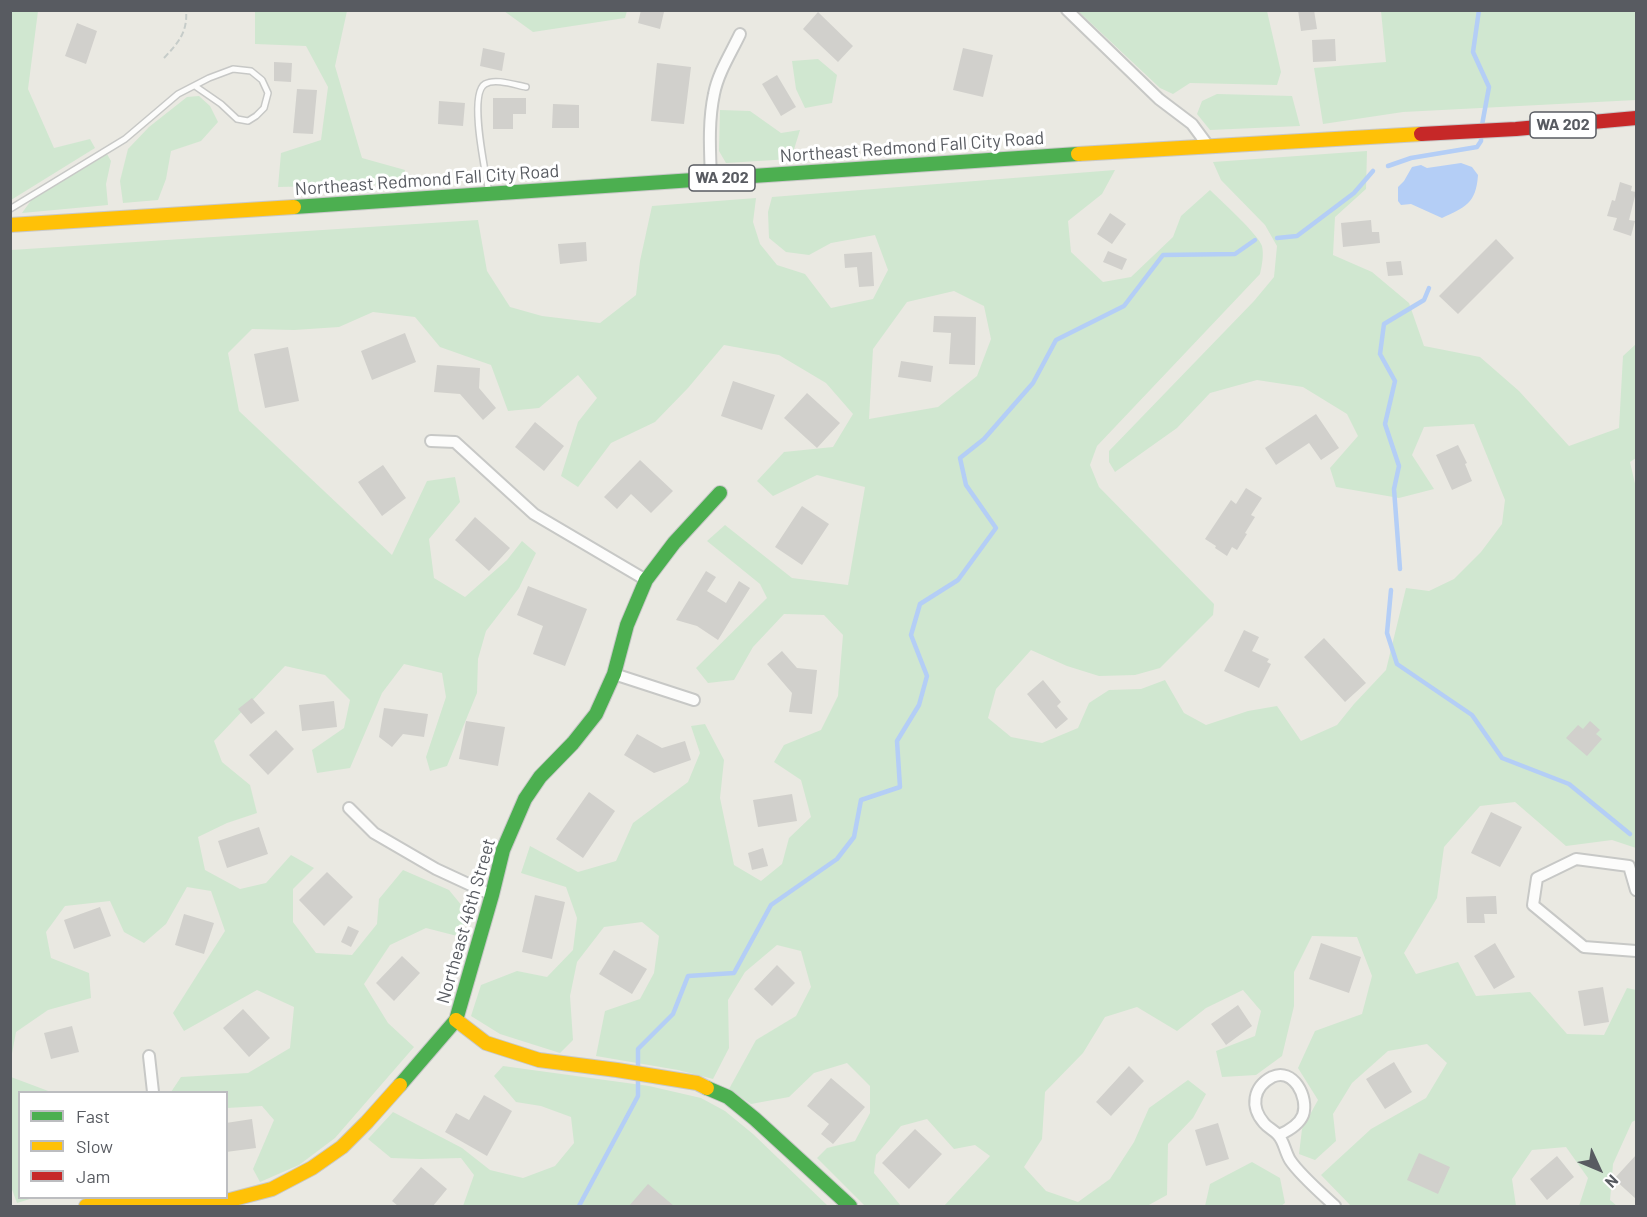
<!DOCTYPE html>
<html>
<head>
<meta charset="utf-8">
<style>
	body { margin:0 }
	#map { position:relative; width:1647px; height:1217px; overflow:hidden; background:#eae9e2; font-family:Barlow,sans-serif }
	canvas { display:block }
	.frame { position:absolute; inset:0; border:12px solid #585b61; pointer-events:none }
	.legend { position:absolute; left:18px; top:1091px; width:210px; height:108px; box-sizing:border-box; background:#fff; border:2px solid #bcbdc0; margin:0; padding:8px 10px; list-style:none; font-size:18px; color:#585b61 }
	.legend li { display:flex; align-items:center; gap:12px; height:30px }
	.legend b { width:30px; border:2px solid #bcbdc0 }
	.north { position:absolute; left:1569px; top:1139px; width:60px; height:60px; -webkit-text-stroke:4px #fff; paint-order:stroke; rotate:134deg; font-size:16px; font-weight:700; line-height:24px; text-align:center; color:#585b61 }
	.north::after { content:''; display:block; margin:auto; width:21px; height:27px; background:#585b61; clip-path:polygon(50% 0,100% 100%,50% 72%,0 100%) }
</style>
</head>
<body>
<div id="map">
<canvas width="1647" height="1217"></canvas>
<div class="frame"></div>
<ul class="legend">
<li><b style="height:8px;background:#4caf50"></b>Fast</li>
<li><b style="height:8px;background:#ffc107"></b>Slow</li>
<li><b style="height:8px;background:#c62828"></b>Jam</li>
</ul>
<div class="north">N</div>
</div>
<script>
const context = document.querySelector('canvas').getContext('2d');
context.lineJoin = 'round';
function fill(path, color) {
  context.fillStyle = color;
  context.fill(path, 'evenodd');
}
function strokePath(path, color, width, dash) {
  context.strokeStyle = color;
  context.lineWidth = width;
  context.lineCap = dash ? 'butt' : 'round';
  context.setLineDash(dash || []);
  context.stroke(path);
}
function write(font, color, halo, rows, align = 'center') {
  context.font = font + ' Barlow,sans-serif';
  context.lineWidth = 6;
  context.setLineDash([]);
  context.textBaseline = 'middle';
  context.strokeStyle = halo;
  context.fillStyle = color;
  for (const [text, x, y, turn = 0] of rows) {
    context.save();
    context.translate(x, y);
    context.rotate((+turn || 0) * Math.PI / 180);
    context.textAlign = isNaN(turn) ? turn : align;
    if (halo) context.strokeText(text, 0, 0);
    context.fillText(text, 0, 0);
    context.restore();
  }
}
fill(new Path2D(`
	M11 10 38 11 28 89 54 148 90 139 95 148 11 200Z
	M255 11H347L335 66 362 158 405 170 403 184 278 187 281 153 321 140 328 87 306 46 255 44Z
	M504 11H627L625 18 533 32Z
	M1078 11H1267L1281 72 1277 85 1190 83 1173 94 1160 88Z
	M1381 11H1636V100L1403 112 1323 124 1314 68 1386 62Z
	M818 59 837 75 832 103 805 108 796 89 792 61Z
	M1217 94 1292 96 1300 126 1210 130 1197 114 1202 101Z
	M199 96 210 106 218 122 201 141 171 151 166 179 158 200 123 203 120 181 128 149 149 127 187 97Z
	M720 110 750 111 781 133 800 130 791 159 726 163 719 151Z
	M1367 151 1366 189 1335 217 1333 255 1372 272 1409 303 1424 346 1480 357 1519 391 1569 446 1619 428 1623 356 1636 344V458L1630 462 1636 488V848L1612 840 1566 846 1515 802 1480 806 1444 847 1437 898 1404 953 1416 974 1458 962 1476 996 1530 992 1567 1034 1604 1035 1627 988 1636 990V1120L1632 1122 1613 1164 1610 1200 1617 1206H1579L1588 1178 1566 1147 1532 1150 1512 1179 1516 1206H1351L1321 1175 1371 1129 1426 1098 1447 1063 1427 1044 1388 1051 1352 1083 1333 1114 1336 1141 1315 1160 1299 1154 1302 1129 1318 1100 1298 1068 1315 1031 1362 1014 1372 976 1357 937 1312 936 1294 972V1006L1282 1056 1256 1075 1222 1077 1216 1051 1255 1036 1261 1011 1243 990 1206 1008 1177 1031 1137 1007 1105 1017 1083 1053 1045 1092 1042 1139 1024 1167 1046 1191 1078 1202 1110 1179 1134 1142 1149 1108 1188 1080 1206 1094 1193 1118 1168 1144 1167 1195 1147 1206H944L990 1156 975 1145 954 1149 927 1119 901 1126 876 1155 874 1173 901 1206H865L817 1158 827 1148 855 1141 870 1113V1086L847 1063 814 1073 789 1097 751 1104 729 1089 756 1040 796 1016 811 987 801 951 777 945 745 972 728 1000 729 1048 713 1079 678 1070 596 1056 605 1011 640 999 654 973 659 936 642 922 604 927 577 962 570 996 573 1040 560 1053 500 1034 471 1016 481 985 517 971 547 977 573 950 577 918 566 887 521 873 530 846 578 872 616 861 633 823 688 782 700 753 691 726 705 724 724 760 720 798 734 865 761 881 782 864 789 838 811 817 801 780 774 762 784 745 821 730 838 696 843 635 824 615 784 614 753 647 734 680 708 683 696 668 767 598 760 584 707 541 725 525 792 578 848 585 865 487 817 475 773 496 757 481 784 452 833 447 853 414 826 383 779 355 724 345 688 388 655 422 611 443 578 487 561 476 578 422 597 398 578 375 539 408 508 411 491 365 440 347 415 317 373 312 339 327 294 330 252 329 228 353 239 411 392 555 427 481 455 477 460 502 429 539 434 578 465 597 507 560 522 541 536 553 519 588 486 631 478 659 477 693 447 766 430 771 426 757 446 697 442 673 404 664 382 693 350 768 317 773 312 750 344 728 350 700 325 675 285 666 214 741 222 762 250 785 257 813 227 823 198 837 205 870 240 889 266 883 291 855 314 868 293 889V922L316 953 352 955 377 924 379 899 403 870 449 890 467 912 461 937 426 928 390 945 364 984 388 1023 414 1047 335 1138 299 1165 260 1182 253 1169 274 1120 262 1106 227 1108 226 1092H171L181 1077 248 1073 290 1048 294 1007 257 990 184 1031 173 1013 225 931 211 891 187 887 166 924 144 943 124 932 110 901 65 906 46 932 51 958 89 973 91 998 48 1010 16 1032 11 1059V250L478 220 487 271 510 307 542 316 600 323 636 295 640 261 652 206 756 198 753 222 760 244 777 265 805 274 831 308 873 299 888 270 875 235 831 243 809 255 786 252 769 238 768 212 772 197 1115 170 1102 194 1068 221 1071 252 1103 282 1131 277 1173 237 1181 216 1210 190C1219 199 1259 235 1262 246 1264 255 1262 265 1260 274L1097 446 1090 465 1099 487 1214 604 1213 615 1160 668 1135 675 1099 676 1067 666 1031 650 996 689 988 718 1011 737 1042 743 1078 728 1089 703 1109 690 1141 689 1165 680 1184 713 1206 725 1248 711 1277 706 1301 741 1337 725 1354 704 1386 670 1406 588 1429 591 1454 579 1481 552 1502 524 1505 500 1474 424 1424 427 1412 455 1434 489 1399 498 1336 487 1330 468 1358 436 1347 414 1303 387 1257 380 1210 393 1177 428 1115 472 1109 462V451L1254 301 1274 277 1277 246 1265 225 1221 180 1213 162ZM954 291 984 306 991 339 977 376 938 407 869 419 873 349 907 302Z
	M107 154 111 161 106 184 108 205 22 213 32 199Z
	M503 1066 649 1086 701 1098 725 1111 753 1134 828 1206H463L474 1175 461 1158 421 1159 391 1158 368 1139 393 1112 462 1148 490 1170 523 1178 555 1166 574 1143 571 1117 541 1106 516 1102 494 1076Z
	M11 1077 51 1092H20V1198H33L17 1203 10 1184Z
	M1252 1162 1280 1178 1285 1203 1281 1206H1205L1210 1184Z`), '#d0e7d0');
fill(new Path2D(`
	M1461 163 1472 167 1478 175C1476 204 1465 207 1442 218L1411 204 1401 205 1398 201V187L1404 181 1412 167 1421 165 1427 168Z`), '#b4cef6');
strokePath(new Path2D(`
	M1479 10 1473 52 1489 87 1482 125
	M1388 166 1411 158 1477 147 1481 141V137
	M1277 238 1297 236 1354 193 1373 171
	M1400 569 1394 489 1399 466 1385 424 1395 381 1380 354 1384 324 1424 300 1429 288
	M1391 590 1387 633 1397 664 1472 715 1502 758 1569 784 1630 834
	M579 1206 638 1096V1049L673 1014 688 976 734 973 771 905 837 859 854 837 861 800 900 787 897 741 919 705 927 676 911 635 920 604 958 580 996 528 966 485 960 458 984 439 1033 383 1056 340 1124 306 1163 255 1235 254 1255 240`), '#b4cef6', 4.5);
fill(new Path2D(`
	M641 10H657L664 12 660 29 638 23Z
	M1298 10H1314L1317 29 1301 31Z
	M818 12 853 46 838 62 803 29Z
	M77 23 97 31 86 64 65 56Z
	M1335 39 1336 61 1313 62 1312 40Z
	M483 48 505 53 502 71 480 66Z
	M963 48 993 55 983 97 953 90Z
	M274 62 292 63 291 82 274 81Z
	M657 63 691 67 684 124 651 121Z
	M777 75 796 107 781 116 762 84Z
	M297 89 317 90 313 134 293 133Z
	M493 98H526V114H513V129H493Z
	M439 101 465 103 463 126 438 124Z
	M553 104 579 105V128H552Z
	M1620 182 1632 186 1631 191 1636 192 1629 220 1635 221 1631 236 1613 230 1617 218 1607 216 1612 200 1615 201Z
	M1110 213 1126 224 1112 244 1097 234Z
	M1371 220 1372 232H1379L1380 243 1343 247 1341 223Z
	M1496 239 1514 258 1458 314 1439 296Z
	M586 242 587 261 560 264 558 244Z
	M1108 251 1127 259 1122 270 1103 262Z
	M872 252 874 286 859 287 857 267 845 268 844 254Z
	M1401 261 1403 275 1388 276 1386 262Z
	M934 316 976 317 975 365 949 364 951 333 933 332Z
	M405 333 416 362 372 380 361 351Z
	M288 347 299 401 265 408 254 354Z
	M901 361 933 366 931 382 898 377Z
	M437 365 480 368 479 388 496 408 483 420 460 394 434 392Z
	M733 381 775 395 762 430 721 416Z
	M807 393 840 423 817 448 784 418Z
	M1316 414 1339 448 1321 460 1309 443 1276 465 1265 448Z
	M535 422 564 446 544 471 515 447Z
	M1458 445 1467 463 1465 464 1472 481 1452 490 1436 455Z
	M640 460 673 491 651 513 631 494 617 509 604 497Z
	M383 465 406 498 382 516 358 482Z
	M1246 488 1262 498 1251 515 1255 517 1245 533 1247 534 1237 550 1232 547 1227 556 1215 548 1216 546 1205 539 1231 500 1236 504Z
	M802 506 829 524 802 565 775 547Z
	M475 517 510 548 489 571 455 540Z
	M706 571 716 577 707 591 726 603 739 581 750 588 718 640 697 626 676 620Z
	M528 586 587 609 565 666 533 654 543 626 517 615Z
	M1244 630 1259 637 1252 651 1269 659 1267 662 1271 664 1259 688 1224 671Z
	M1324 638 1366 683 1345 702 1304 657Z
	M782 651 797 668 817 670 812 714 789 712 792 693 767 664Z
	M1043 680 1061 702 1057 706 1068 719 1056 729 1027 694Z
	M252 698 265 713 251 724 238 709Z
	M334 701 337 727 302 731 299 705Z
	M384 708 428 714 424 737 403 734 392 747 379 737Z
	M466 721 505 727 498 766 459 759Z
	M1590 721 1600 730 1596 734 1602 739 1587 756 1566 738 1578 725 1583 729Z
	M276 730 294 749 268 775 249 755Z
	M637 734 662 748 685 741 691 760 654 773 624 755Z
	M589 792 615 811 583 858 556 839Z
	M792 794 797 821 758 827 753 800Z
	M1491 812 1522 827 1500 867 1471 853Z
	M259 827 268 854 227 868 218 841Z
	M763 848 768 866 752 870 748 853Z
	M327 872 353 897 324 926 299 900Z
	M535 895 565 902 552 959 522 952Z
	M1496 896 1497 914H1484L1485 923H1467L1466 897Z
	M100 907 111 936 74 949 64 920Z
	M184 914 214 923 204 954 175 945Z
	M348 926 359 931 351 947 341 942Z
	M1321 943 1361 957 1349 993 1309 979Z
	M1495 943 1515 977 1494 989 1474 956Z
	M614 950 647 969 632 994 599 974Z
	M402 956 420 973 394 1001 376 983Z
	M777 965 795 983 772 1006 754 989Z
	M1603 987 1609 1022 1584 1026 1578 991Z
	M1238 1005 1252 1026 1226 1045 1211 1024Z
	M243 1009 270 1038 249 1057 223 1028Z
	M72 1026 79 1052 51 1059 44 1033Z
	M1394 1062 1412 1092 1385 1109 1366 1079Z
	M1129 1066 1144 1081 1111 1116 1096 1102Z
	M831 1078 865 1107 833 1144 821 1134 829 1124 807 1106Z
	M484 1095 512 1111 487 1156 445 1132 456 1113 469 1120Z
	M252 1119 256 1148 226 1152V1123Z
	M1218 1123 1229 1159 1206 1166 1195 1130Z
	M915 1129 942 1154 909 1189 882 1163Z
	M1419 1153 1450 1167 1438 1194 1407 1180Z
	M1636 1155V1199L1614 1179Z
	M1557 1156 1574 1177 1547 1200 1530 1179Z
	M421 1167 447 1189 433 1206H398L392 1201Z
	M648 1184 674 1206H629Z`), '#d1d0cc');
const lane = new Path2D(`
	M489 193C486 174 468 94 485 84 495 78 515 85 526 87
	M10 209 125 139 178 94 209 78 233 69 251 71 262 80 268 93 264 108 256 116 248 121 237 119 221 104 195 86`);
const street = new Path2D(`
	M1067 10 1159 99 1192 124 1209 147
	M711 179C710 151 708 122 714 94 718 73 731 53 740 34
	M431 441 455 442 534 514 646 580
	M614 674 694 700
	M349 808 374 833 436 869 492 895
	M1636 890 1629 866 1576 859 1537 878 1533 905 1584 947 1636 951
	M149 1056 153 1092
	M1279 1135C1288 1131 1299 1125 1303 1115 1309 1097 1293 1067 1272 1077 1253 1087 1250 1107 1264 1123 1268 1128 1274 1130 1278 1135 1284 1141 1285 1152 1290 1160 1299 1174 1322 1194 1335 1206`);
const fast = new Path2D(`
	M294 207 1078 154
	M400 1085 456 1020 492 895 503 850 525 799 540 777 573 743 596 714 614 674 627 625 646 580 674 543 720 493
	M707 1088 728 1097 755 1119 850 1206`);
const slow = new Path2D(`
	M1078 154 1421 134
	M10 225 294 207
	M456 1020 486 1043 539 1060 617 1070 697 1083 707 1088
	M86 1206 166 1205 230 1200 272 1189 312 1168 342 1147 367 1122 400 1085`);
const jam = new Path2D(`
	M1421 134 1516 129 1636 118`);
strokePath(lane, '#c7c8c6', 8);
strokePath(street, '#c7c8c6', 14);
strokePath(fast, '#c8c8c8', 16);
strokePath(slow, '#c8c8c8', 16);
strokePath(jam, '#c8c8c8', 16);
strokePath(new Path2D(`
	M164 58C178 43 188 32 186 10`), '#c6ccc9', 2, [6, 3]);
strokePath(lane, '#fcfcfb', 5);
strokePath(street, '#fcfcfb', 10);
strokePath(fast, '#4caf50', 14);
strokePath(slow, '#ffc107', 14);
strokePath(jam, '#c62828', 14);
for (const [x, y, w] of [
	[1563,125,66],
	[722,178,66]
]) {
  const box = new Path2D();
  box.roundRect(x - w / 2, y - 13, w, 26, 4.5);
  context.fillStyle = '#fff';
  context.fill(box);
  strokePath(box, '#585b61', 1.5);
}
write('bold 16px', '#585b61', null, [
	["WA 202",1563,125],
	["WA 202",722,178]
]);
write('18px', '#585b61', '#fff', [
	["Northeast Redmond Fall City Road",912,147,-4],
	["Northeast Redmond Fall City Road",427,180,-4],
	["Northeast 46th Street",466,921,-74]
]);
</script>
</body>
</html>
